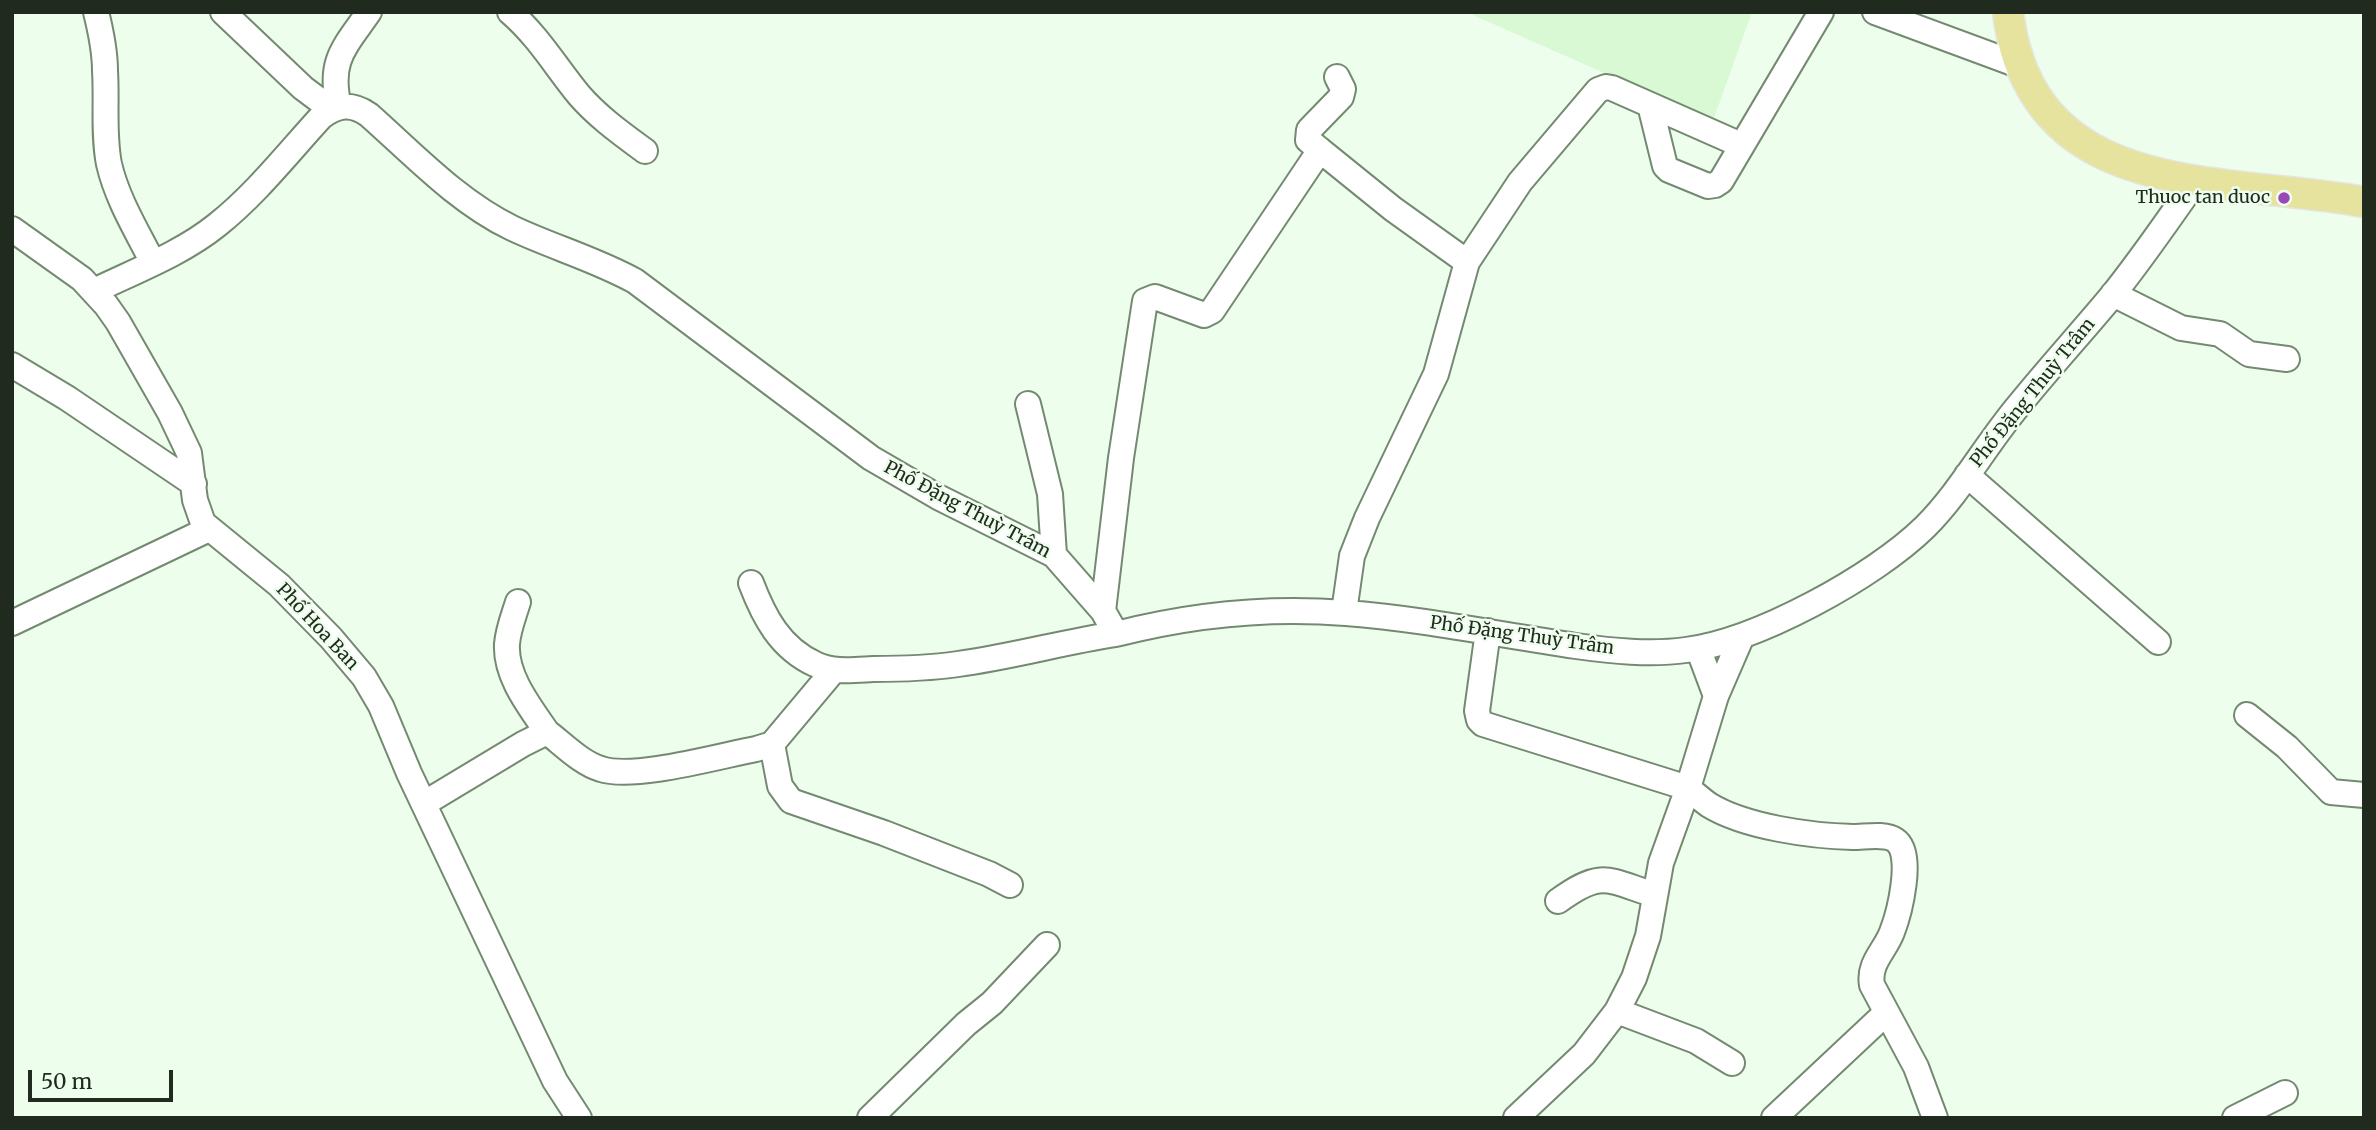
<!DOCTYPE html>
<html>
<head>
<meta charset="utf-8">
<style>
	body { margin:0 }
	#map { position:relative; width:2376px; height:1130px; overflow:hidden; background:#eefeed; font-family:Merriweather,serif }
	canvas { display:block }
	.frame { position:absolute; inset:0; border:14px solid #202a1f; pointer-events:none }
	.scale { position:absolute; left:28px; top:1070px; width:145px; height:32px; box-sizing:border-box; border:4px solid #202a1f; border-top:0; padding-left:9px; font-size:21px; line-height:24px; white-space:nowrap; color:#202a1f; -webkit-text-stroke:5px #eefeed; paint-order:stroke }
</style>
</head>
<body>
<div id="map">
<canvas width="2376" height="1130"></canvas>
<div class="frame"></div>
<div class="scale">50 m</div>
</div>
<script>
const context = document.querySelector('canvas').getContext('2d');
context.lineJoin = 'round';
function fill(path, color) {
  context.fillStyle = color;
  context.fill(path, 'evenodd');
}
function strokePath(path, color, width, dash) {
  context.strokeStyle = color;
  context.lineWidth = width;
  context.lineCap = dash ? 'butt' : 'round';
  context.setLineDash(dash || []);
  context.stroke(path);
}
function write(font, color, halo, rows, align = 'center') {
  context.font = font + ' Merriweather,serif';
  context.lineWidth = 5;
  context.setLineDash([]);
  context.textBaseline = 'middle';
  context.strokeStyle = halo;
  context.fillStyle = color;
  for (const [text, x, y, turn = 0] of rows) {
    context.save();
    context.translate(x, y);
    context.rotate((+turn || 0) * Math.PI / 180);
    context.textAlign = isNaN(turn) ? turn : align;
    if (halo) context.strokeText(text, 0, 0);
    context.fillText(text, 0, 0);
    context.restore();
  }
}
fill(new Path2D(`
	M1466 12H1752L1713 121Z`), '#d9f9d5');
const minor = new Path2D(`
	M96 12C101 32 105 51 105 71 107 102 103 134 109 164 117 199 137 231 153 263
	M223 12 303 88 331 109
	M510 12C538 36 556 67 579 95 598 117 622 134 645 151
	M1875 12 2021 66
	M1650 105 1665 166 1669 170 1708 186 1715 185 1721 181 1821 12
	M339 107C328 61 344 48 369 12
	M1320 150 1308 140 1309 130 1341 97 1343 89 1337 77
	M12 229 82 279 106 305 118 322 170 413 189 453 195 500 203 523 279 585 331 638 364 677 381 706 409 773 555 1081 579 1118
	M94 291C135 271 181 254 217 225 256 194 287 154 321 117 338 104 352 103 369 115 414 155 458 202 512 228 552 247 595 259 635 281L871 458 938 497 1054 555 1103 611 1116 634C1190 615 1270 607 1346 613 1424 619 1500 635 1576 646 1612 651 1650 655 1686 650 1757 641 1874 577 1925 527 1961 491 1986 444 2019 405 2049 368 2081 333 2111 297 2141 260 2168 220 2195 182
	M2113 294 2181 328 2220 334 2249 354 2287 359
	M12 365 67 398 194 484
	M1028 404 1050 494 1054 555
	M1967 475 2158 642
	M751 583C764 617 780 648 815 664 833 673 854 670 873 669 901 669 930 668 958 664 1011 657 1063 642 1116 634
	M518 602C514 615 508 630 507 644 505 676 530 707 547 732
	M1103 611 1121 458 1145 301 1155 297 1204 315 1212 311 1320 150 1393 209 1467 262
	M1344 612 1352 556 1367 518 1436 374 1467 262 1520 182 1598 90 1606 87 1612 88 1741 145
	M12 623 209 529
	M1488 631 1477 711 1479 720 1483 724 1688 788C1695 794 1702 800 1709 805 1745 827 1811 836 1853 837 1865 837 1885 833 1895 840 1915 853 1899 914 1892 932 1885 951 1868 963 1872 985L1916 1067 1935 1118
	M1698 648 1716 696
	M2247 715 2287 747 2331 792 2364 795
	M772 744 780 786 791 801 884 833 989 874 1010 885
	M425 803 523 744 547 732C563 744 581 763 601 769 634 780 719 756 756 749L772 744 834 670
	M1558 901C1602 869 1607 880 1655 895
	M1617 1011 1696 1041 1732 1063
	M870 1118 966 1024 992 1003 1047 945
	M1516 1118 1584 1054 1617 1011 1634 978 1648 936 1661 863 1688 788 1716 696 1742 636
	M1774 1118 1886 1013
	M2235 1118 2285 1093`);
const major = new Path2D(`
	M2008 12C2031 203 2224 176 2364 202`);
strokePath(minor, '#738a70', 28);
strokePath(major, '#e4e5e4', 33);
strokePath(minor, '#fff', 24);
strokePath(major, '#e5e39e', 30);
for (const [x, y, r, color] of [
	[2284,198,7,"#9a48b8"]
]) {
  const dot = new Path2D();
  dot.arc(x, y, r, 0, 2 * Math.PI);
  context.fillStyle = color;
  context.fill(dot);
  strokePath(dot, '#eefeed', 2.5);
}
write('18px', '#202a1f', '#eefeed', [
	["Thuoc tan duoc",2270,198]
], 'right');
write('18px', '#202a1f', '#eefeed', [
	["Phố Đặng Thuỳ Trâm",2033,393,-51],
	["Phố Đặng Thuỳ Trâm",967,510,28],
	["Phố Hoa Ban",317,627,47],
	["Phố Đặng Thuỳ Trâm",1522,636,8]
]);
</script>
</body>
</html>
